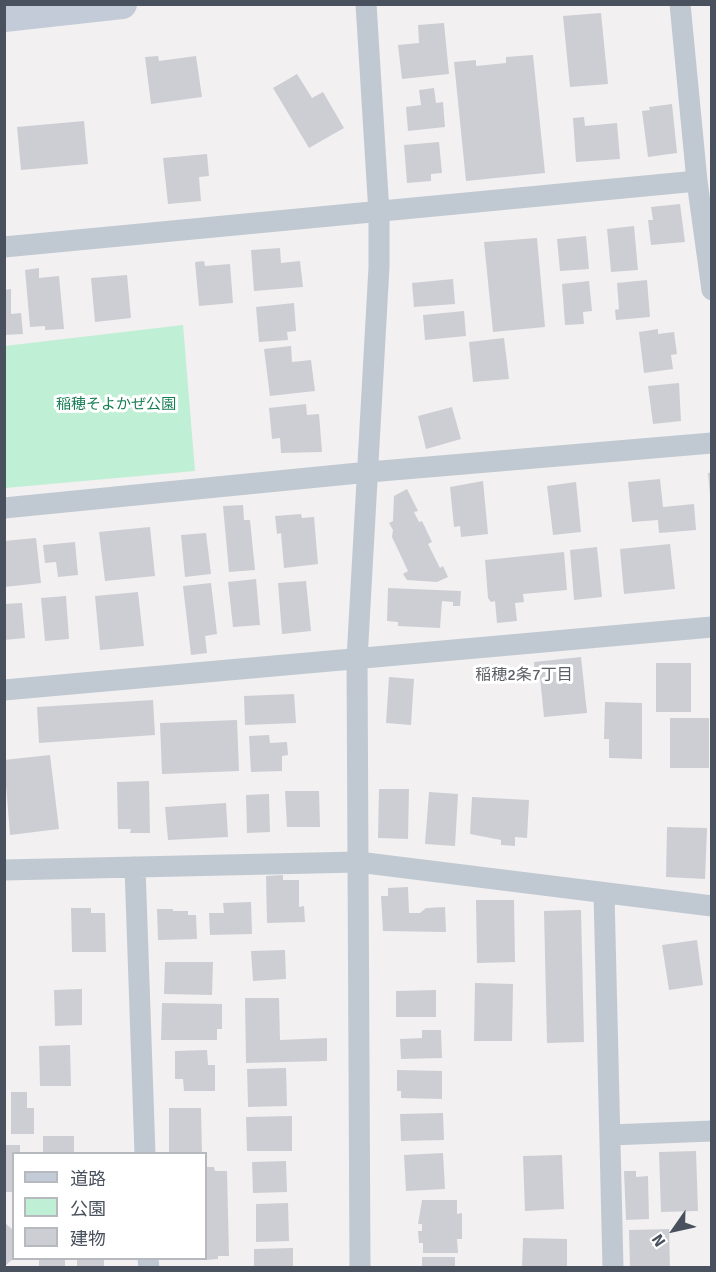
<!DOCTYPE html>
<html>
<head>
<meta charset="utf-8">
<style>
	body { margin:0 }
	#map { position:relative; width:716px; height:1272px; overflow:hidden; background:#f2f0f0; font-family:Signika,"Noto Sans JP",sans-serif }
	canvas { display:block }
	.frame { position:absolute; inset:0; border:6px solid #48515d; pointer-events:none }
	.legend { position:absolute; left:12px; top:1152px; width:195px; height:108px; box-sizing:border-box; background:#fff; border:2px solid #b6b9be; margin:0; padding:8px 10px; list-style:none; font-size:18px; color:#48515d }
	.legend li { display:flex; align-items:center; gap:12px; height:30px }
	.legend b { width:30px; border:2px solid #b6b9be }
	.north { position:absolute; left:644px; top:1200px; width:60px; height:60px; -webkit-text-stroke:4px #fff; paint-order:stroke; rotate:236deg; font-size:16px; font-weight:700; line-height:24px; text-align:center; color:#48515d }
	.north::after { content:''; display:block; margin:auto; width:21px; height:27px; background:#48515d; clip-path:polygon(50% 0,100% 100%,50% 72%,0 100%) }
</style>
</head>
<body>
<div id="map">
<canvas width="716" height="1272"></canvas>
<div class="frame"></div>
<ul class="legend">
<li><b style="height:8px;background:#c3cbd8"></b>道路</li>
<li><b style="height:16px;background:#bfefd5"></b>公園</li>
<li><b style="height:16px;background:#cdced4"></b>建物</li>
</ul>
<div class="north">N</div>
</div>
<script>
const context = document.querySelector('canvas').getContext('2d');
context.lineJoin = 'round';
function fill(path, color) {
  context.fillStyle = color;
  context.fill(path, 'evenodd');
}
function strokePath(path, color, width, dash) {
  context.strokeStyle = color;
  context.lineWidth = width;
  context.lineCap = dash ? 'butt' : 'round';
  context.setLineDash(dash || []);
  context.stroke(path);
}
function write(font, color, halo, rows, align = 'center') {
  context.font = font + ' Signika,"Noto Sans JP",sans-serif';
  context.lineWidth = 6;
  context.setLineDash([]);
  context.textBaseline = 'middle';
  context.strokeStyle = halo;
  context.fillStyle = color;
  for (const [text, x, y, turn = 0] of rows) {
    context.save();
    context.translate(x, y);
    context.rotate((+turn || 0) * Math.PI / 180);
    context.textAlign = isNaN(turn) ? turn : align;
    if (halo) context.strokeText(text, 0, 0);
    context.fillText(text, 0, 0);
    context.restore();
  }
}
fill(new Path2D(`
	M183 325 195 471 5 488V346Z`), '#bfefd5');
fill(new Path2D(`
	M601 13 608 84 570 87 563 16Z
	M444 23 449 74 402 79 398 45 419 43 418 25Z
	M533 55 545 173 466 181 454 62 476 60V66L506 63V57Z
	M158 56 159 61 196 56 202 97 151 104 145 57Z
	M297 74 312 98 323 92 344 128 309 148 273 88Z
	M434 88 436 103 443 102 445 127 408 131 406 107 421 105 419 90Z
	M672 104 677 153 648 157 642 111 650 110 649 107Z
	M584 117 585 126 617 123 620 159 576 162 573 118Z
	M84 121 88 164 21 170 17 127Z
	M439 142 442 173 431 174V181L407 183 404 145Z
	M207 154 209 176 199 177 201 201 168 204 163 158Z
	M680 204 685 242 651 245 648 220H653L651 207Z
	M634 226 638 270 611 272 607 229Z
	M586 236 589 269 560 271 557 239Z
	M537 238 545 327 493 332 484 242Z
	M280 248 281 263 300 261 303 287 254 291 251 250Z
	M204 261 205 266 230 264 233 303 199 306 195 262Z
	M39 268V278L59 276 64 329 45 330V326L30 327 25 270Z
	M127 275 131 318 95 322 91 278Z
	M453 279 455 304 414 307 412 283Z
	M647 280 650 317 616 320 615 310 619 309 617 283Z
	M589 281 592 311 583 312 584 324 565 325 562 284Z
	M11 289V314L21 313 23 334 4 335V290Z
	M294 303 296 331 287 332 288 340 259 342 256 307Z
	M464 311 466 336 425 340 423 315Z
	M658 329V334L674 332 677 354 671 355 673 369 644 373 639 332Z
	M504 338 509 379 473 382 469 342Z
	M291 346 292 362 311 360 315 391 270 396 264 349Z
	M679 383 681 421 653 424 648 386Z
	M306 404 307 415 319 414 322 452 281 453 280 438 272 439 269 408Z
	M452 407 461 439 426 449 418 416Z
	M708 473H712V495H710Z
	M660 479 663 507 694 504 696 530 659 533 658 520 632 522 628 482Z
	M483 481 488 534 461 537 460 526 454 527 450 487Z
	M576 482 581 532 553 535 547 486Z
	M407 489 418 511 414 512 419 522 422 521 432 542 428 544 440 568 443 566 448 577 437 582 407 580 403 574 408 571 392 537 393 530 389 523 393 521 394 496Z
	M243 505 244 520H250L255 570 229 572 223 506Z
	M301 514 302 518 314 517 318 564 284 568 281 533 277 534 275 516Z
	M150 527 155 576 105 581 99 532Z
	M206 533 211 574 185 577 181 535Z
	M36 538 41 583 4 587V541Z
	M75 542 78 575 58 577 56 562 45 563 43 545Z
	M670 544 675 589 624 594 620 549Z
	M597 547 602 597 574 600 570 550Z
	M564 552 567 590 523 594 524 602 515 603 517 621 497 623 495 601 491 602 488 598 485 560Z
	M256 579 260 625 233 627 228 582Z
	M306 581 311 631 282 634 278 583Z
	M211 583 217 634 205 636 207 653 191 655 183 586Z
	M388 588 461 591 460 606H453V602L442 601 440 628 398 626V622L387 621Z
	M138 592 144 646 100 650 95 596Z
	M66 596 69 639 45 641 41 598Z
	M22 603 25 638 4 640V604Z
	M581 657 587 713 544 717 540 677 535 678 534 662Z
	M656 663H691V712H656Z
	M389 677 414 679 411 725 386 723Z
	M294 694 296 723 245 725 244 696Z
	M153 700 155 735 39 743 37 707Z
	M605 702 642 703V759L609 758V739H604Z
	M670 718H709V768H670Z
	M237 720 239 771 162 774 160 723Z
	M269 735 270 743 287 742 288 755 282 756V771L251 772 249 736Z
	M50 755 59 829 10 835 4 760Z
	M149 781 150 833H130L131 829H118L117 782Z
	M379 789H409L408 839 378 838Z
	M285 791H319L320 827H287Z
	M429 792 458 794 455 846 425 844Z
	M269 794 270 832 247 833 246 795Z
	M472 797 529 800 527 838 515 837V846L501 845V840L470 834Z
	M226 803 228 837 168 840 165 807Z
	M667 827 707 828 705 879 666 877Z
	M283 875V880H299V907L304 906 305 922 267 923 266 876Z
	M408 887 409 913H420L426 908 445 907 446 932 383 931 381 896H388V888Z
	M476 900H514L515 962 477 963Z
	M251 902 252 934 210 935 209 913H224L223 903Z
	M71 908H91V913H105L106 952H72Z
	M157 909H173V911H188V915H196L197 939 158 940Z
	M581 910 584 1042 547 1043 544 911Z
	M697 940 703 985 669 990 662 945Z
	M285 950 286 979 253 981 251 951Z
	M165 962H213L212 995 164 994Z
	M475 983 513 984 512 1041H474Z
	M82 989V1025L55 1026 54 990Z
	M436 990V1017H396V991Z
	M245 998H279L280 1040 327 1038V1061L246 1063Z
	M162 1003 222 1004V1029H217V1040H161Z
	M422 1030H441L442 1058 401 1059 400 1039 422 1038Z
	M70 1045 71 1086H40L39 1046Z
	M207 1050 208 1065H215V1091H184L183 1079H175V1051Z
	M286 1068 287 1106 248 1107 247 1069Z
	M397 1070 442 1071V1099L401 1098V1091H397Z
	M11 1092H27V1108H34V1134H11Z
	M169 1108H201L202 1154H169Z
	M443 1113 444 1140 401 1141 400 1114Z
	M292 1116V1151H247L246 1117Z
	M43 1136H74V1154H43Z
	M4 1145H20V1154H14V1192H4Z
	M696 1151 698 1211 661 1212 659 1152Z
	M443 1153 445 1189 406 1191 404 1155Z
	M562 1155 564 1209 525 1211 523 1156Z
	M286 1161 287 1192 253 1193 252 1162Z
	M206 1167H214L215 1171H227L229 1256H218V1259L206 1260Z
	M624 1171H636V1177L648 1176 649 1219 626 1220Z
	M422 1200H457V1214L462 1213V1239H457L458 1253H423V1243H419L418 1231H422V1224H418Z
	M288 1203 289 1241 256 1242V1204Z
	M4 1222 14 1231V1258L4 1267Z
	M669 1229 670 1268H630L629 1230Z
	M523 1238 567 1239V1268H522Z
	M293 1248V1268H254V1249Z
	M422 1257H455V1268H422Z
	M39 1258H65V1268H39Z
	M77 1258H104V1268H77Z`), '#cdced4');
strokePath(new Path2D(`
	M680 4 697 181 712 290
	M4 247 697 181
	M4 508 369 472 712 443
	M4 690 712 627
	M135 867 145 1154
	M4 870 358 862 712 906
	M604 893 613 1268
	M610 1135 712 1131
	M148 1258 149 1268
	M360 1268 357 659 379 267V213L366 4`), '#c0c9d1', 21);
strokePath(new Path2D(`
	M4 17 122 4`), '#c3cbd8', 30);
write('15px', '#197e54', '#fff', [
	["稲穂そよかぜ公園",116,405]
]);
write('16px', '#5c5f64', '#fff', [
	["稲穂2条7丁目",524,676]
]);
</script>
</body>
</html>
